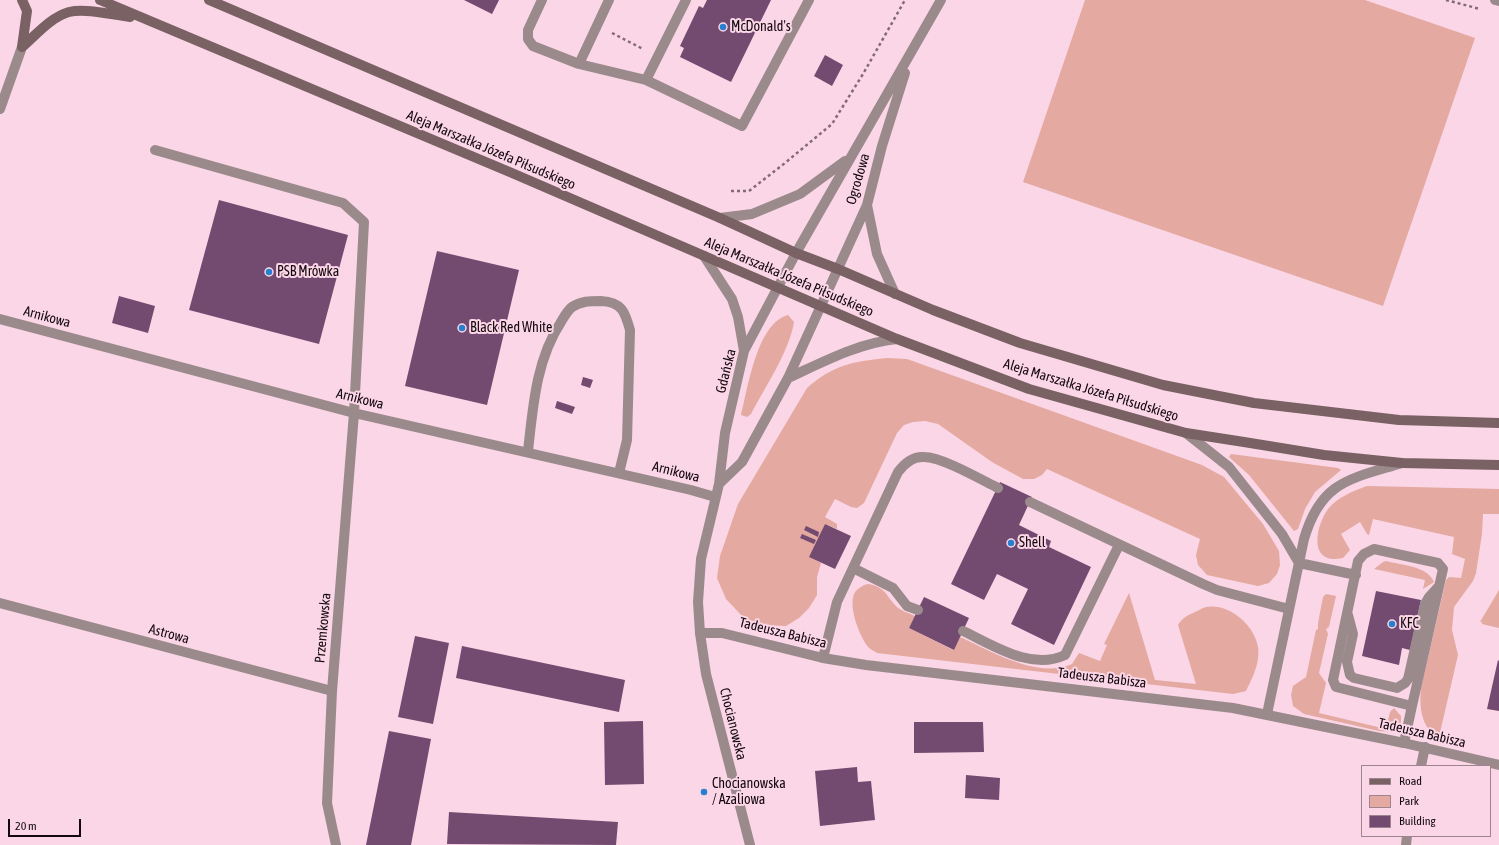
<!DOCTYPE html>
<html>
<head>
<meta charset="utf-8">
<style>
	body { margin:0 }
	#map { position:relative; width:1499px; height:845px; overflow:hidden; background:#fbd6e7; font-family:"Asap Condensed",sans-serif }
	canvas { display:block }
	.legend { position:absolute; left:1361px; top:765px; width:130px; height:72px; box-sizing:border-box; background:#fbd6e7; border:1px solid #9e8490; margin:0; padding:5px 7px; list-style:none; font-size:12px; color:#13080d }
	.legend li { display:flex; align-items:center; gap:8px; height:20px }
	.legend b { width:20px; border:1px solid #9e8490 }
	.scale { position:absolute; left:8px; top:819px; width:73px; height:18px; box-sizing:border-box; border:2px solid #13080d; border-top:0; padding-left:5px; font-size:12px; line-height:14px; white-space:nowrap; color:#13080d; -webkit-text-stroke:3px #fbd6e7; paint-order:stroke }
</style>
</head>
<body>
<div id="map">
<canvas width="1499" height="845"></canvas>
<ul class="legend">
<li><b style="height:5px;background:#796164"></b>Road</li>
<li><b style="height:11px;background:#e4a9a0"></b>Park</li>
<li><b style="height:11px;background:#734a70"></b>Building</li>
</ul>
<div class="scale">20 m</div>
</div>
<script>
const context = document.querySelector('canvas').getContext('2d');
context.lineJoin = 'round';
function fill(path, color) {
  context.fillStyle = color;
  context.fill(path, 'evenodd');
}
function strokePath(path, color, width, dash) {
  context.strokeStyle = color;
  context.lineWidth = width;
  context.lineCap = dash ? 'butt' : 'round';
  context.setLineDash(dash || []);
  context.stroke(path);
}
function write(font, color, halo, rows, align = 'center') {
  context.font = font + ' "Asap Condensed",sans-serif';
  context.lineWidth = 4;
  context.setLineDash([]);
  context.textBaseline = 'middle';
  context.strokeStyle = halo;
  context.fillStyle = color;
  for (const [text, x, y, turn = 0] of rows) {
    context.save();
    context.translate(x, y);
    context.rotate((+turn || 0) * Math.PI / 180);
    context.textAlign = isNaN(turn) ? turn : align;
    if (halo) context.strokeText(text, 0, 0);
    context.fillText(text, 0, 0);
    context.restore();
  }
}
fill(new Path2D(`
	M1085 0H1365L1475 38 1383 306 1023 182Z
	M788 315 794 322C789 352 765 387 751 414L747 417 741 415C748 388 757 323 788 315Z
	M888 358 907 359 1202 465 1224 477 1263 524 1279 551 1280 565 1277 574 1269 583 1258 586 1207 575 1198 565 1196 555 1200 539 1047 469 1042 475 1034 479H1023L992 462 938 424 925 421 913 422 904 425 897 433 864 503 857 508 851 507 835 499 825 517 837 524V529L825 524 810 557 821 563 817 577V595L809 608 799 618 786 626 762 625 743 617 726 599 717 578 720 556 738 504 807 388C833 365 854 361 888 358Z
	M1231 454 1338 468 1341 470 1315 492 1305 509 1298 529 1294 531 1249 475 1229 457Z
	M1367 486 1499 489V514H1483L1482 534 1476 573 1473 581 1454 607 1452 630 1458 655 1439 737C1421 729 1419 706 1421 688L1446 580 1449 577 1461 578 1465 559 1452 554 1454 537 1373 519 1369 535 1367 534 1360 522 1341 534 1350 550 1343 558C1308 566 1315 527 1328 509 1338 497 1353 491 1367 486Z
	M1386 561C1401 565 1428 566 1434 582L1423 589 1425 580 1374 569 1383 562Z
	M868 584C885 587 885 594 895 605 900 611 909 613 915 616L909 628 953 650 960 637C993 652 1037 679 1072 664L1079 653 1100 661 1107 645 1104 644 1129 593 1155 680 1196 684 1178 625C1183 617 1187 616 1195 612 1198 611 1202 608 1206 607 1228 603 1252 623 1257 643 1262 659 1253 677 1246 691L1233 694 877 653C875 651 871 650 869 648 860 638 847 605 855 592 858 588 863 585 868 584Z
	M1499 590V628L1482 624V622H1480Z
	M1326 594 1336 596 1329 627 1326 629 1328 634 1319 673 1326 683 1319 713 1386 729 1390 712 1394 708 1401 716V726L1396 732 1379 731 1304 714 1293 706 1291 695 1293 686 1306 677 1316 630 1318 629V623L1323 597Z`), '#e4a9a0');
fill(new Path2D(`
	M464 0H499L492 14Z
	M707 0H771L731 82 680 57 684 48 680 46 699 6 703 8Z
	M825 55 843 65 832 86 814 76Z
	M219 200 348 235 319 344 189 310Z
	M437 251 519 270 487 405 405 386Z
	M119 296 155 306 148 333 112 323Z
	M583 377 593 380 590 388 581 385Z
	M557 401 575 407 572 414 555 408Z
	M1000 482 1032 497 1019 525 1051 541 1049 547 1091 567 1054 645 1011 624 1028 589 997 574 984 600 951 584Z
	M825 524 851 536 835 569 809 557Z
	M806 526 819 532 818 537 804 530Z
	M802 534 816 540 814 544 800 538Z
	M1376 591 1421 600 1410 650 1402 648 1399 665 1362 656Z
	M924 597 969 618 954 650 909 628Z
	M415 636 449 643 433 724 398 717Z
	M462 646 625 680 619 712 456 678Z
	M1498 660 1499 661V711L1487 709Z
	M643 721 644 784 605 785 604 722Z
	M914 722H983L984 752 914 753Z
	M389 731 431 739 411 845H366Z
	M857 767 858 782 871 781 875 820 820 826 815 771Z
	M966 775 1000 778 999 800 965 798Z
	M449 812 618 822 616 845 447 844Z`), '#734a70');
strokePath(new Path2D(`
	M1446 0 1480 9
	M612 33 643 49
	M731 191H749L785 163 832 124 863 74 905 0`), '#836b76', 2.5, [3, 3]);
strokePath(new Path2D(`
	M542 0 528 30V39L533 46 579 64 646 80 742 126 809 0
	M1495 0 1499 1
	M579 64 609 0
	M646 80 686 0
	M155 150 343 203 364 222 354 413
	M1186 433 1229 467 1282 534 1299 563 1356 575
	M528 451C533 407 536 360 561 322 564 317 567 311 572 307 581 301 590 301 601 301 622 302 625 312 630 330L627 440 619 473
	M1030 502 1203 584 1217 590 1289 609
	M853 568 893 588 907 606 918 610
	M1348 615 1353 634 1347 662 1350 675 1354 678 1397 688 1405 683 1408 679 1425 604 1429 597 1439 586
	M963 631C993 645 1031 671 1065 655L1119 545
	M823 658 837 602 898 472C904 464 913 456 924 457 942 457 980 479 998 488
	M1267 714 1304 539C1321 481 1350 479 1402 463
	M1404 743 1412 706 1336 687 1333 680 1358 561 1364 554 1374 549 1438 563 1443 569 1412 706
	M1421 766 1425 747
	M1406 845 1407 836`), '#9b8a8c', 10);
strokePath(new Path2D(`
	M0 109 22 47
	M0 319 354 413 691 490 715 497
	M0 603 332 691
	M700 633H722L823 658 866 665 1233 708 1404 743 1499 765
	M336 845 327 803 332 691 354 413`), '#9b8a8c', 10);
strokePath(new Path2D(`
	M867 205 877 254 895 294
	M720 218 752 214 800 194 845 161
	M704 256 732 299 738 317 744 351
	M788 378C823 362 858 343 897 339
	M719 484 742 462 788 378 867 205 882 146 905 73
	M750 845 706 674 700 633 698 602 701 559 719 484 725 433 744 351 796 253 941 0`), '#9b8a8c', 10);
strokePath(new Path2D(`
	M22 0 27 11 22 47
	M100 0 512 173 897 339 1029 389 1186 433 1244 442 1324 455 1402 463 1499 465
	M209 0 720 218 796 253 838 269 933 310 1020 343 1163 385 1254 403 1399 420 1499 423
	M22 47C36 35 51 17 69 12 86 8 113 15 130 17`), '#796164', 10);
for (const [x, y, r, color] of [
	[723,27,4,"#297fcd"],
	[269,272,4,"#297fcd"],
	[462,328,4,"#297fcd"],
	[1011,543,4,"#297fcd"],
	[1392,624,4,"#297fcd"],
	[704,792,4,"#297fcd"]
]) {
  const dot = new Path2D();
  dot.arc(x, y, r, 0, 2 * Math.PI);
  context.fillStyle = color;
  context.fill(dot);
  strokePath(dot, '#fbd6e7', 1.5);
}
write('14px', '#13080d', '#fbd6e7', [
	["McDonald's",731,27],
	["PSB Mrówka",277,272],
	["Black Red White",470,328],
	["Shell",1019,543],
	["KFC",1400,624],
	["Chocianowska",712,784],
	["/ Azaliowa",712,800]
], 'left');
write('14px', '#13080d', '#fbd6e7', [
	["Aleja Marszałka Józefa Piłsudskiego",491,150,23],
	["Ogrodowa",858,179,-74],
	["Aleja Marszałka Józefa Piłsudskiego",789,277,23],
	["Arnikowa",47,317,15],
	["Gdańska",726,371,-76],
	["Aleja Marszałka Józefa Piłsudskiego",1091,390,17],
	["Arnikowa",360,399,14],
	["Arnikowa",676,472,14],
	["Przemkowska",323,628,-85],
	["Tadeusza Babisza",783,633,14],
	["Astrowa",169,634,15],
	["Tadeusza Babisza",1102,678,7],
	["Chocianowska",733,724,76],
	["Tadeusza Babisza",1422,733,13]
]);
</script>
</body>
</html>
